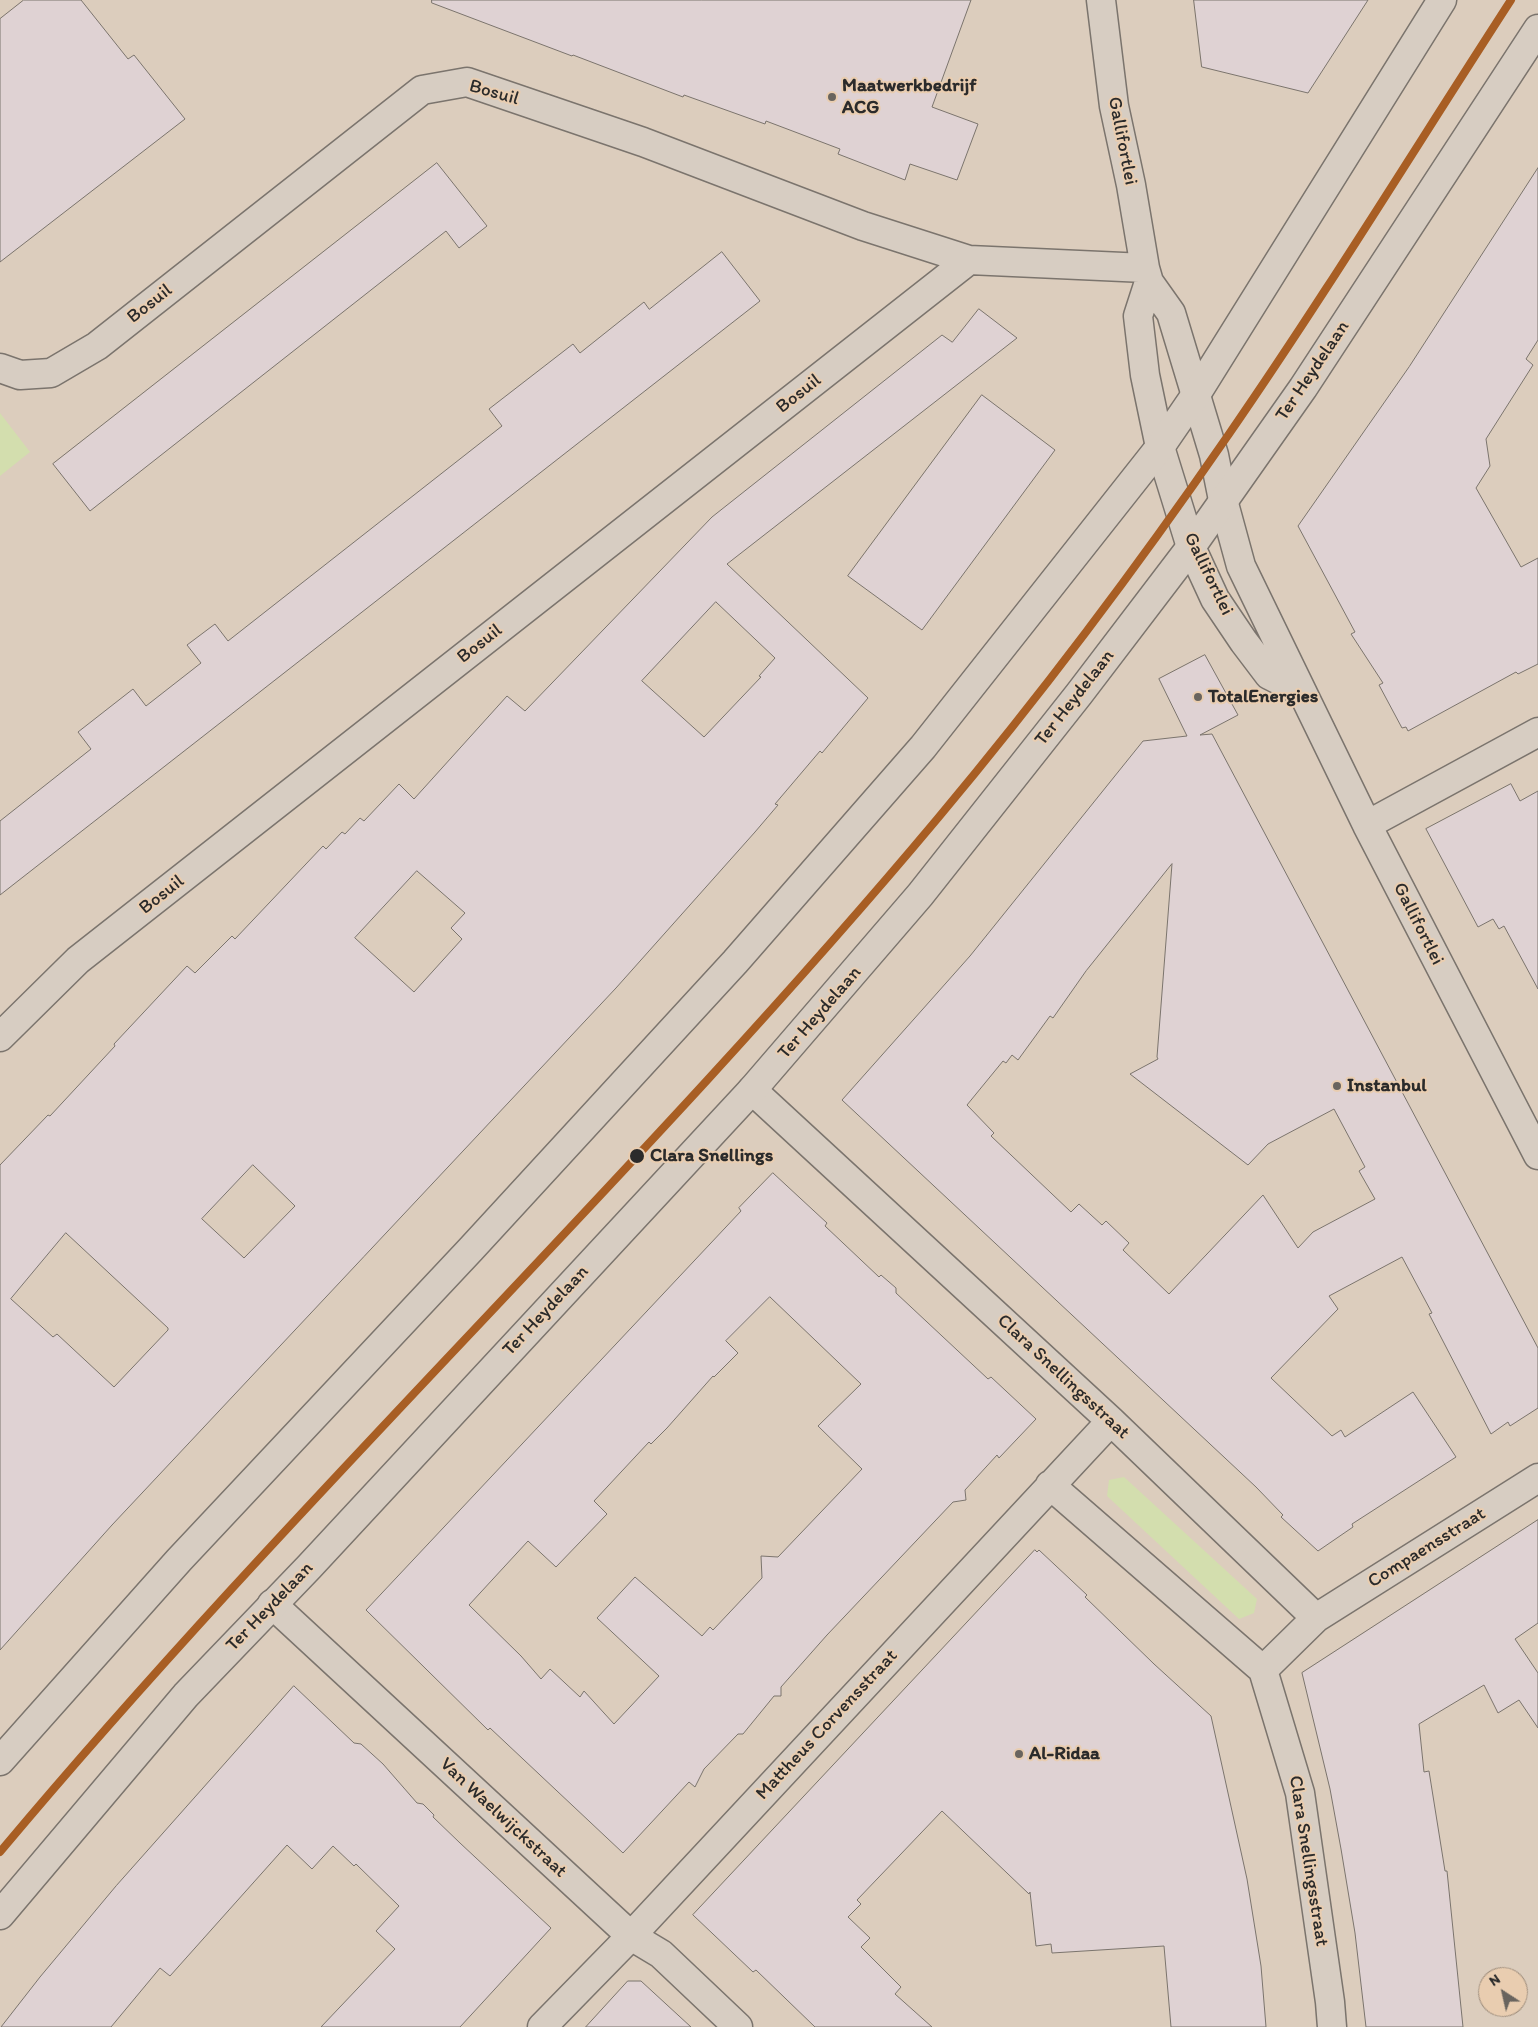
<!DOCTYPE html>
<html>
<head>
<meta charset="utf-8">
<style>
	body { margin:0 }
	#map { position:relative; width:1538px; height:2027px; overflow:hidden; background:#dccdbd; font-family:Itim,sans-serif }
	canvas { display:block }
	.north { position:absolute; left:1478px; top:1967px; width:50px; height:50px; box-sizing:border-box; background:#e9cdb0; border:1px solid #9d8c7b; border-radius:50%; rotate:325deg; font-size:14px; font-weight:700; line-height:20px; text-align:center; color:#2b2b2b }
	.north::after { content:''; display:block; margin:auto; width:18px; height:22px; background:#69645e; clip-path:polygon(50% 0,100% 100%,50% 72%,0 100%) }
</style>
</head>
<body>
<div id="map">
<canvas width="1538" height="2027"></canvas>
<div class="north">N</div>
</div>
<script>
const context = document.querySelector('canvas').getContext('2d');
context.lineJoin = 'round';
function fill(path, color) {
  context.fillStyle = color;
  context.fill(path, 'evenodd');
}
function strokePath(path, color, width, dash) {
  context.strokeStyle = color;
  context.lineWidth = width;
  context.lineCap = dash ? 'butt' : 'round';
  context.setLineDash(dash || []);
  context.stroke(path);
}
function write(font, color, halo, rows, align = 'center') {
  context.font = font + ' Itim,sans-serif';
  context.lineWidth = 4;
  context.setLineDash([]);
  context.textBaseline = 'middle';
  context.strokeStyle = halo;
  context.fillStyle = color;
  for (const [text, x, y, turn = 0] of rows) {
    context.save();
    context.translate(x, y);
    context.rotate((+turn || 0) * Math.PI / 180);
    context.textAlign = isNaN(turn) ? turn : align;
    if (halo) context.strokeText(text, 0, 0);
    context.fillText(text, 0, 0);
    context.restore();
  }
}
fill(new Path2D(`
	M0 413 30 452 0 476Z
	M1124 1477 1257 1599 1254 1613 1239 1619 1107 1496 1109 1480Z`), '#d3deae');
const building = new Path2D(`
	M24 0H81L128 59 134 55 185 119 0 262V19Z
	M432 0H971L932 107 978 124 957 180 910 164 905 180 838 154 840 149 766 121 765 124 684 95 683 97 573 55 572 56 432 3Z
	M1194 0H1368L1308 93 1202 67Z
	M437 163 487 226 459 248 446 231 90 511 53 464Z
	M1538 168V340L1526 359 1533 365 1486 439 1490 466 1476 488 1521 567 1538 558V664L1518 674 1516 672 1408 731 1406 727 1402 728 1379 685 1383 683 1351 634 1355 632 1298 526 1409 367Z
	M722 252 760 301 0 895V821L91 749 78 732 133 689 146 706 201 663 187 645 215 624 228 641 502 426 489 409 573 344 580 353 644 302 649 309Z
	M979 309 1017 338 727 564 868 698 822 753 820 751 775 804 778 805 755 832 616 988 112 1525 0 1650V1165L48 1115 50 1116 115 1046 114 1044 187 966 195 973 232 936 235 939 323 846 326 849 342 832 345 834 360 818 364 821 399 784 414 799 507 696 525 711 712 517 942 335 952 342ZM716 602 775 658 759 676 761 677 704 737 642 681ZM417 871 465 913 451 928 462 939 414 992 355 938ZM253 1165 295 1206 244 1258 202 1219ZM66 1233 168 1328V1330L114 1387 57 1334 53 1337 11 1299Z
	M982 395 1055 450 922 630 848 576Z
	M1205 655 1238 715 1200 735 1212 734 1538 1348V1408L1510 1426 1508 1422 1491 1434 1429 1314 1432 1313 1402 1257 1329 1296 1338 1309 1271 1378 1332 1436 1341 1430 1345 1437 1413 1392 1456 1457 1352 1524 1353 1527 1318 1551 1281 1517 1283 1515 1256 1487 842 1100 970 956 1143 741 1187 736 1159 679ZM1172 864 1157 1057 1158 1059 1130 1074 1248 1165 1268 1144 1334 1109 1365 1167 1359 1171 1375 1199 1313 1232 1298 1248 1263 1195 1169 1294 1123 1250 1129 1243 1106 1221 1102 1225 1079 1204 1071 1212 991 1136 994 1133 967 1105 1003 1061 1006 1063 1012 1055 1018 1060 1050 1016 1053 1018 1086 971Z
	M1511 784 1520 801 1538 791V989L1504 926 1499 929 1493 919 1478 927 1426 829Z
	M773 1173 827 1223 825 1226 879 1277 881 1275 896 1288V1293L988 1379 991 1377 1036 1419 999 1458 997 1455 965 1490 966 1500 953 1502 827 1635 781 1687V1696H774L743 1734H738L704 1769 695 1787 689 1782 623 1853 490 1728 488 1730 366 1610 741 1211 739 1208ZM770 1297 861 1384 818 1426 862 1469 778 1557 761 1556 762 1578 713 1630 710 1627 702 1636 635 1577 597 1618 659 1676 614 1724 584 1691 580 1697 550 1669 541 1679 521 1656 469 1605 528 1541 556 1567 607 1514 594 1501 649 1442 651 1444 667 1428 713 1376 714 1377 738 1353 726 1341Z
	M1538 1520V1623L1515 1639 1538 1673V1728L1519 1700 1498 1713 1484 1685 1419 1724 1424 1772 1429 1771 1445 1871H1447L1463 2027H1366L1355 1933 1341 1849 1330 1789 1302 1673Z
	M1035 1550 1037 1552 1039 1550 1087 1595 1085 1597 1154 1664 1211 1716 1247 1879 1261 1966 1266 2027H1171L1164 1946 1052 1953 1051 1944 1036 1946 1030 1892 1029 1894 942 1811 857 1900 861 1904 848 1917 870 1938 861 1947 901 1987 895 1994 932 2027H815L756 1970 753 1972 693 1915Z
	M294 1686 354 1743 361 1744 383 1764 417 1803 423 1804 434 1815 433 1817 460 1843 551 1928 460 2027H321L395 1949 376 1931 399 1906 356 1864 354 1866 333 1846 312 1869 287 1845 170 1976 160 1968 111 2027H1L40 1977 116 1886Z
	M628 1981H641L691 2027H586Z`);
fill(building, '#dfd2d3');
strokePath(building, '#7b746d', 1);
const street = new Path2D(`
	M1101 0 1114 106 1131 185 1145 268 1149 282 1171 313 1214 455 1223 500 1241 566 1367 825 1538 1155
	M1149 282 1138 316 1145 375 1160 447 1191 547 1215 599 1244 642 1269 675 1301 691
	M0 368 20 375 51 373 97 346 422 90 467 82 643 142 863 226 969 260
	M1367 825 1538 732
	M0 1037 78 960 969 260 1145 268
	M752 1090 1111 1421 1316 1618
	M1050 1485 1263 1670
	M272 1604 631 1936 661 1954 738 2027
	M542 2027 631 1936 1111 1421
	M1332 2027 1330 2002 1300 1793 1263 1670 1316 1618 1538 1478`);
const secondary = new Path2D(`
	M0 1761 179 1560 471 1249 735 962 923 747 1160 447 1195 396 1442 0
	M0 1915 186 1695 309 1567 752 1090 920 895 1079 694 1191 547 1303 388 1538 29`);
strokePath(street, '#7b746d', 31);
strokePath(secondary, '#7b746d', 31);
strokePath(street, '#d7cdc2', 28);
strokePath(secondary, '#d7cdc2', 28);
strokePath(new Path2D(`
	M0 1852C299 1495 639 1175 938 818 1041 695 1138 566 1229 434 1327 292 1417 145 1511 0`), '#a85e24', 8);
for (const [x, y, r, color] of [
	[832,97,5,"#69645e"],
	[1198,697,5,"#69645e"],
	[1337,1086,5,"#69645e"],
	[637,1156,8,"#2b2b2b"],
	[1019,1754,5,"#69645e"]
]) {
  const dot = new Path2D();
  dot.arc(x, y, r, 0, 2 * Math.PI);
  context.fillStyle = color;
  context.fill(dot);
  strokePath(dot, '#e9cdb0', 2);
}
write('bold 19px', '#2b2b2b', '#e9cdb0', [
	["Maatwerkbedrijf",842,86],
	["ACG",842,108],
	["TotalEnergies",1208,697],
	["Instanbul",1347,1086],
	["Al-Ridaa",1029,1754]
], 'left');
write('19px', '#2b2b2b', '#e9cdb0', [
	["Bosuil",494,93,16],
	["Gallifortlei",1122,141,79],
	["Bosuil",150,304,-38],
	["Ter Heydelaan",1313,371,-56],
	["Bosuil",799,394,-38],
	["Gallifortlei",1208,574,64],
	["Bosuil",480,644,-38],
	["Ter Heydelaan",1075,698,-52],
	["Bosuil",162,895,-38],
	["Gallifortlei",1418,924,63],
	["Ter Heydelaan",820,1013,-49],
	["Ter Heydelaan",546,1311,-47],
	["Clara Snellingsstraat",1063,1377,43],
	["Compaensstraat",1427,1548,-32],
	["Ter Heydelaan",270,1607,-46],
	["Mattheus Corvensstraat",827,1725,-47],
	["Van Waelwijckstraat",503,1818,43],
	["Clara Snellingsstraat",1308,1861,81]
]);
write('bold 19px', '#2b2b2b', '#e9cdb0', [
	["Clara Snellings",650,1156]
], 'left');
</script>
</body>
</html>
